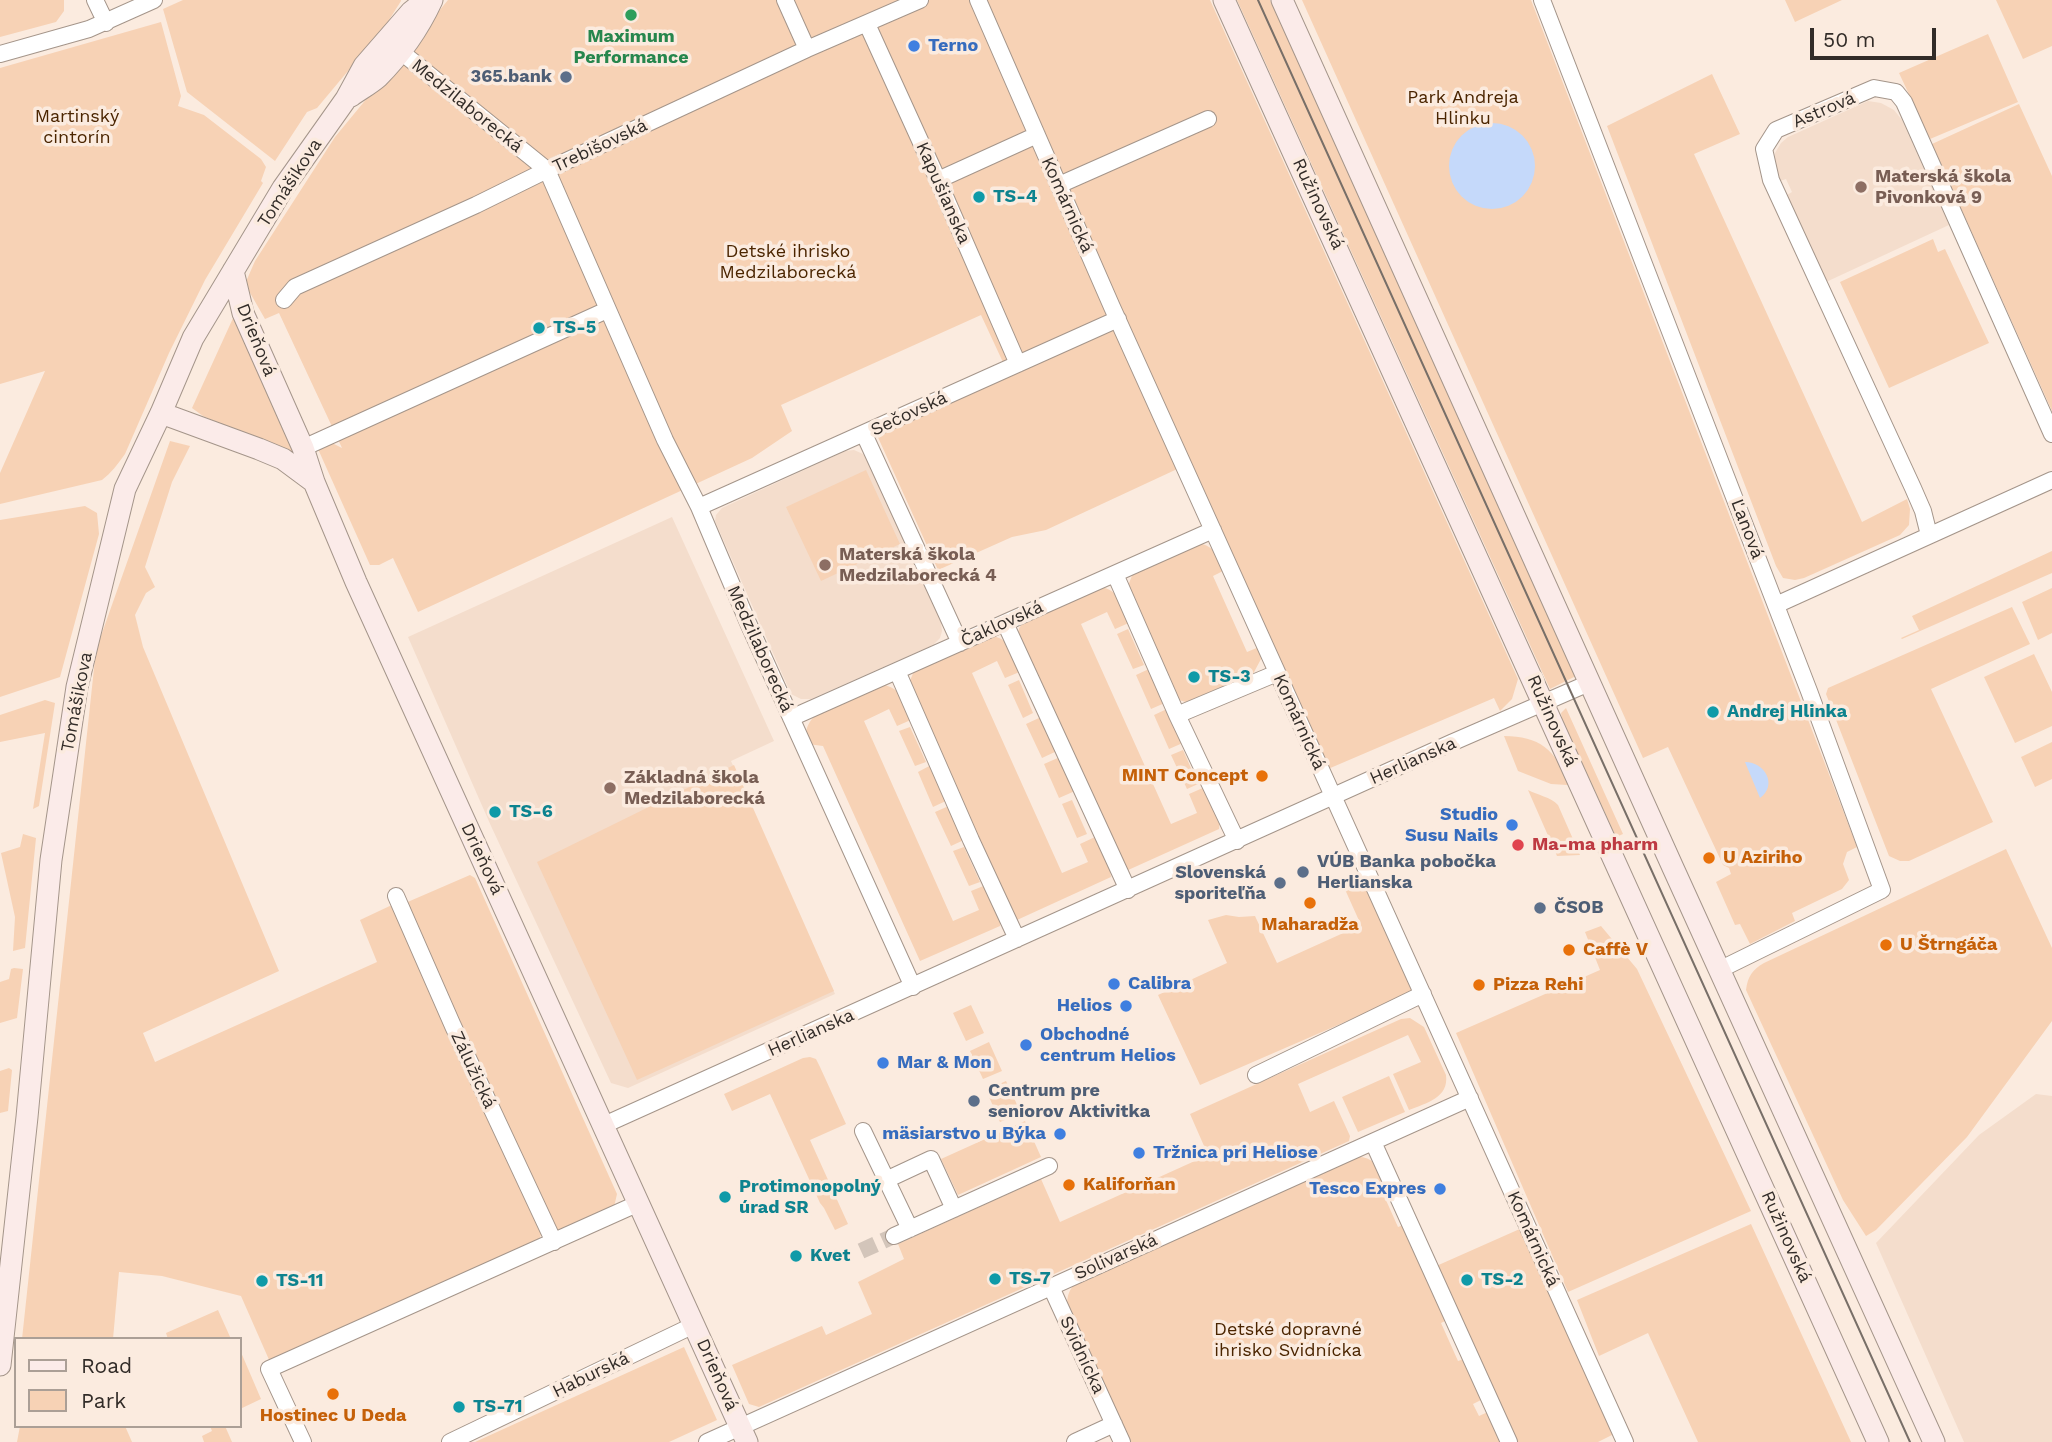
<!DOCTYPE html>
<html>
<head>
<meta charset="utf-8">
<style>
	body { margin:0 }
	#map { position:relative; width:2052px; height:1442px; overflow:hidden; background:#fbebdf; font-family:"Work Sans",sans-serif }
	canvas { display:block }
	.legend { position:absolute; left:14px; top:1337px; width:228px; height:91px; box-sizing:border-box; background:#fbebdf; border:2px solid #ab9f96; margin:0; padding:9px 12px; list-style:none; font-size:21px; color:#322c28 }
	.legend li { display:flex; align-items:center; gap:14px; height:35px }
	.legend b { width:35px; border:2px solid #ab9f96 }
	.scale { position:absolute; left:1810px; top:28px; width:126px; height:32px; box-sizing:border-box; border:4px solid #322c28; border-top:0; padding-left:9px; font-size:21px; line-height:24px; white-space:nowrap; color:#322c28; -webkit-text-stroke:5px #fbebdf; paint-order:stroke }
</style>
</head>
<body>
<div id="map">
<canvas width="2052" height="1442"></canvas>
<ul class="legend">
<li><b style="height:9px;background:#fbebe9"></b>Road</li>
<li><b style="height:19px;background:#f7d2b5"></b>Park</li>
</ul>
<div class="scale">50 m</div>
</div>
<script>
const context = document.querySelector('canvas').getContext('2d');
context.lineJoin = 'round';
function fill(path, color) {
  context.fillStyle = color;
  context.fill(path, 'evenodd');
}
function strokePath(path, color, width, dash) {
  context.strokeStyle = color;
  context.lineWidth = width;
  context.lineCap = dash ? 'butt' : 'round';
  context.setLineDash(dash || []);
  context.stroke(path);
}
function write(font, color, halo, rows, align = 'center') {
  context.font = font + ' "Work Sans",sans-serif';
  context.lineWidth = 7;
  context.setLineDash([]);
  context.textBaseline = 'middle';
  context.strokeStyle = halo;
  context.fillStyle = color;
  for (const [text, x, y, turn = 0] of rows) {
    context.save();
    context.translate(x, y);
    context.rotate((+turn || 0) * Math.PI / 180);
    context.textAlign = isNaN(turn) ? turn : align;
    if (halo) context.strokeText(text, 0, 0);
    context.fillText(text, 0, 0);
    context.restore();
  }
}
fill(new Path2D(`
	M1868 101 1881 103 1894 110 1902 120 1949 225 1826 282 1787 195 1792 192 1786 179 1780 181 1774 168 1775 153 1781 143 1788 137Z
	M854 450 863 454 869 462 941 622 942 631 940 638 933 645 811 699H801L791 694 715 521 716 515 722 508 845 451Z
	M672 517 774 741 731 761 835 994 628 1088 611 1083 491 826 408 637Z
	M2036 1094 2052 1096V1442H1964L1876 1243 1979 1135Z`), '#f4ddcc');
fill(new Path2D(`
	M0 0H64V11L56 22 0 37Z
	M183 0H401V1L384 28 317 108 307 112 275 161 187 92 163 9Z
	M448 0H1210L1518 679 1512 699 1500 711 1494 698 1328 769 1188 464 1046 530 1012 537 938 570 876 433 1008 373 981 315 781 405 792 431 752 458 418 612 393 558 379 565H370L318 449 332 443 342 448 279 313 265 319 245 284 255 261 335 137Z
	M1237 0H1270L1576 676 1550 689Z
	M1302 0H1531L1857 847 1847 852 1843 864 1849 880 1842 889 1792 913 1795 921 1750 944 1740 924 1735 925 1716 882 1731 874 1729 868 1723 865 1668 747 1643 758Z
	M1785 0H1842L1795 22Z
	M1996 0H2052V46L2023 59Z
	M161 22 181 96 178 106 204 115 261 159 266 167 261 181 263 183 205 280 169 353 125 454C118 464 111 473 102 480L0 504V473L45 371 0 384V68Z
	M1988 34 2018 102 1930 139 1899 73Z
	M1712 74 1740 134 1694 154 1862 522 1907 499 1910 509 1909 525 1900 535 1804 578 1795 580 1783 578 1776 566 1607 126Z
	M2019 104 2052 176V411L1932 144Z
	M1933 239 1938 252 1945 249 1989 343 1889 388 1840 282Z
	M234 316 297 449 295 458 203 416 192 408Z
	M170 441 190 446 172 482 145 567 155 587 146 593 135 615 143 647 279 971 143 1033 155 1062 377 962 360 920 394 904 542 1232 538 1242 270 1362 241 1296 162 1276 119 1272 113 1339H22L96 650Z
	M866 470 900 544 821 581 786 507Z
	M85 506 97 513 99 534 60 677 0 697V520Z
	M1195 543C1213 544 1218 555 1225 570L1213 576 1247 652 1259 647 1261 659 1253 674 1186 702 1179 700 1128 586 1133 573Z
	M2052 551V573L1902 639 1901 638 1919 630 1912 616Z
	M1100 587C1119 589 1123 607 1131 622L1115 629 1107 612 1081 624 1171 824 1197 813 1189 794 1205 787 1220 819 1219 829 1126 871 1018 635 1019 628 1024 622Z
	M2052 588V633L2038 640 2022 602Z
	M2012 607 2030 644 1931 689 1993 822 1909 861H1900L1889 856 1826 694 1828 688Z
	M1128 629 1144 665 1133 669 1117 634Z
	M988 636C1010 636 1012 654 1022 671L1005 678 997 661 972 673 1062 873 1088 862 1080 844 1095 837 1110 871 1111 877 1017 920 1012 917 909 683 914 671Z
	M2034 654 2052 692V726L2015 743 1984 677Z
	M1151 668 1167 702 1151 709 1136 675Z
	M1019 680 1033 713 1023 718 1008 685Z
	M885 685C904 691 905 703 913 719L897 726 889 709 864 721 953 921 979 910 971 891 986 885 1001 920 1000 926 920 961 823 746 808 744C795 710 853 696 877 686Z
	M45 700 55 703 39 806 33 809 45 733 0 742V715Z
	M1169 708 1185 742 1169 749 1154 715Z
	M1566 708 1623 834 1616 837 1562 719 1561 713Z
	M1041 717 1057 751 1042 758 1026 724Z
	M910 727 926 762 915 766 899 731Z
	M1504 736C1539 736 1556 750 1568 782L1567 785 1551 784 1518 771Z
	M2052 742V779L2035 787 2021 757Z
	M1183 750 1198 784 1187 789 1171 755Z
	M1060 757 1075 791 1059 798 1044 764Z
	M933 764 948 800 933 807 918 772Z
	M734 765 834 991 637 1080 537 862Z
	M1528 790C1537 795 1551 797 1558 805L1580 855 1557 856Z
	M1072 800 1087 834 1077 838 1062 804Z
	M951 805 966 839 951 846 935 812Z
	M23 834 36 838 25 948 13 951 15 917 1 853 20 847Z
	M964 847 980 882 969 886 953 851Z
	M2006 849 2052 948V1021L1967 1137 1876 1230 1866 1236 1843 1200 1746 990C1748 976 1752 970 1764 963Z
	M470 875 475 878 617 1194 614 1207 551 1236 403 904Z
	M1362 879 1414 992 1200 1085 1158 995 1227 963 1208 920 1226 915 1239 917 1255 916 1277 963 1361 925 1343 885Z
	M1601 926 1637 969 1751 1211 1568 1292 1456 1033 1600 970 1585 932Z
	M14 968 23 969 17 1018 0 1023V982L9 979 11 969Z
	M971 1005 984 1033 966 1041 953 1013Z
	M1410 1018 1424 1027 1446 1075C1449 1098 1426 1103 1409 1110L1393 1074 1421 1062 1408 1035 1298 1084 1310 1112 1334 1101 1350 1136 1349 1141 759 1407 749 1404 732 1365 822 1326 826 1335 872 1314 858 1282 904 1259 898 1244 1041 1179 1060 1222 1208 1155 1190 1114 1401 1019Z
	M989 1042 1002 1071 983 1079 970 1051Z
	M810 1057 816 1059 820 1067 846 1124 810 1140 848 1224 835 1230 824 1208 820 1203 770 1094 732 1111 724 1094 803 1058Z
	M9 1068 12 1070 8 1111 0 1113V1071Z
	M1389 1076 1405 1112 1358 1132 1342 1097Z
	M1006 1081 1021 1113 1000 1122 986 1090Z
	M1025 1121 1041 1157 958 1195 941 1159Z
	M1360 1157C1376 1158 1381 1172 1389 1185L1381 1189 1398 1227 1406 1224 1449 1319 1441 1323 1458 1361 1467 1358 1485 1398 1473 1404 1479 1416 1490 1411 1505 1442H1130L1067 1307C1067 1295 1069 1289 1078 1281L1351 1158Z
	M1751 1224 1851 1442H1698L1648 1333 1599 1356 1577 1300Z
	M1522 1228 1614 1434 1598 1442H1513L1434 1267Z
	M218 1310 231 1339H168L166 1333Z
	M684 1347 717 1420 669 1442H475Z
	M240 1350 261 1399 240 1409Z
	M20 1426H125L132 1442H17Z
	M210 1426H225L232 1442H204L202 1436 212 1431Z`), '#f7d2b5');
fill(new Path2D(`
	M1449 166a43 43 0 1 1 86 0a43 43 0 1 1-86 0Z
	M1745 762C1765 762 1778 785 1760 798Z`), '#c5d9fa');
strokePath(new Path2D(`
	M861 1251 894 1236`), '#d3c5ba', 16, [16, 8]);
const street = new Path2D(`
	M95 0 106 23
	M785 0 807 49
	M978 0 1112 307 1625 1442
	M1542 0 1809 691 1882 890 1719 970
	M867 24 938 180 1018 364
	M400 51 547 170 665 440 699 507 749 625 913 987
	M0 54 89 29 154 0
	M938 180 1037 135
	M1059 185 1208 119
	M284 300 295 287 476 205 547 170 807 49 920 0
	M864 434 960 643
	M303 448 607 310
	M699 507 1118 319
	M1929 535 1923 511 1913 488 1771 180 1764 149 1776 130 1874 88 1896 92 1904 102 2052 434
	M1115 574 1177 715 1237 841
	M1776 605 2052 480
	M1005 623 1128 890
	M897 671 971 840 1017 939
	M1177 715 1277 673
	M791 718 1213 530
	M396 896 453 1026 554 1242
	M1256 1075 1423 994
	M604 1125 1451 743 1589 683
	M863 1131 910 1229
	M1373 1142 1509 1442
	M886 1180 931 1159 954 1209
	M894 1236 1049 1166
	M1051 1287 1122 1442
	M303 1442 269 1369 639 1203
	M450 1442 694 1325
	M707 1442 1470 1098
	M1075 1442 1114 1424`);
const secondary = new Path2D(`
	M1224 0 1878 1442
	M1282 0 1674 870 1934 1442
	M351 96C359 90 370 84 378 77 400 55 419 28 432 0
	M233 271 243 313 303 448 314 482 356 582 747 1442
	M161 413 259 449 283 459 314 482
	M0 1365 27 1117 51 860 77 687 125 489 161 413 193 338 283 188 346 99 364 66 411 12 426 0`);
strokePath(street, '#a4958a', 18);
strokePath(secondary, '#a4958a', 23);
strokePath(street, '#fff', 16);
strokePath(secondary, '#fbebe9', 21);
strokePath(new Path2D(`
	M1258 0 1910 1442`), '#786f68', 2);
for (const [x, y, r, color] of [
	[631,15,7,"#2e9e5b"],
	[914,46,7,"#3f7fe0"],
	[566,77,7,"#5c6f8a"],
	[1861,187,7,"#8d6e63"],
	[979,197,7,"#0f9aa8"],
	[539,328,7,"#0f9aa8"],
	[825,565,7,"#8d6e63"],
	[1194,677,7,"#0f9aa8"],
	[1713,712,7,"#0f9aa8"],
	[1262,776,7,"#e8710a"],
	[610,788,7,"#8d6e63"],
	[495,812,7,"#0f9aa8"],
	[1512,825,7,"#3f7fe0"],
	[1518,845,7,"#e0444e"],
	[1709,858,7,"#e8710a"],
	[1303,872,7,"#5c6f8a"],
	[1280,883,7,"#5c6f8a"],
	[1310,903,7,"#e8710a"],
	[1540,908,7,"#5c6f8a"],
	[1886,945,7,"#e8710a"],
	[1569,950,7,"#e8710a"],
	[1114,984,7,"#3f7fe0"],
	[1479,985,7,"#e8710a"],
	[1126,1006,7,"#3f7fe0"],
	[1026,1045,7,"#3f7fe0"],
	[883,1063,7,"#3f7fe0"],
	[974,1101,7,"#5c6f8a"],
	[1060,1134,7,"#3f7fe0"],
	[1139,1153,7,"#3f7fe0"],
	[1069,1185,7,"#e8710a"],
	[1440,1189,7,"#3f7fe0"],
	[725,1197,7,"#0f9aa8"],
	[796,1256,7,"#0f9aa8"],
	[995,1279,7,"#0f9aa8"],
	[1467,1280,7,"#0f9aa8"],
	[262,1281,7,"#0f9aa8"],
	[333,1394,7,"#e8710a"],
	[459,1407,7,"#0f9aa8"]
]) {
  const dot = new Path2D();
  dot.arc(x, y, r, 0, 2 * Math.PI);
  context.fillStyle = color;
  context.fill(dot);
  strokePath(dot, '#fbebdf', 2.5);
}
write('bold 18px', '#27864d', '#fbebdf', [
	["Maximum",631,37],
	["Performance",631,58]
]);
write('bold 18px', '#366cbe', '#fbebdf', [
	["Terno",928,46],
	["Studio",1498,815,"right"],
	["Susu Nails",1498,836,"right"],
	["Calibra",1128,984],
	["Helios",1112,1006,"right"],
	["Obchodné",1040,1035],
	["centrum Helios",1040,1056],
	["Mar & Mon",897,1063],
	["mäsiarstvo u Býka",1046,1134,"right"],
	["Tržnica pri Heliose",1153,1153],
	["Tesco Expres",1426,1189,"right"]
], 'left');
write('bold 18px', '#4e5e75', '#fbebdf', [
	["365.bank",552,77,"right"],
	["VÚB Banka pobočka",1317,862],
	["Herlianska",1317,883],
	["Slovenská",1266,873,"right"],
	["sporiteľňa",1266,894,"right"],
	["ČSOB",1554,908],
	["Centrum pre",988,1091],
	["seniorov Aktivitka",988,1112]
], 'left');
write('18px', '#4b2500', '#fbebdf', [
	["Park Andreja",1463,98],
	["Hlinku",1463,119],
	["Martinský",77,117],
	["cintorín",77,138],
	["Detské ihrisko",788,252],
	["Medzilaborecká",788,273],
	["Detské dopravné",1288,1330],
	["ihrisko Svidnícka",1288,1351]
]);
write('18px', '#322c28', '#fbebdf', [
	["Medzilaborecká",467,106,39],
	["Astrová",1824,110,-23],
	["Trebišovská",600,146,-25],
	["Tomášikova",290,183,-57],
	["Kapušianska",943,193,66],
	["Ružinovská",1318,204,65],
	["Komárnická",1067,205,66],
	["Drieňová",256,340,68],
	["Sečovská",909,414,-25],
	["Ľanová",1747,529,69],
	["Čaklovská",1002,624,-24],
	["Medzilaborecká",760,649,66],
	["Tomášikova",77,702,-79],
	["Ružinovská",1552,721,66],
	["Komárnická",1299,722,66],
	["Herlianska",1413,761,-24],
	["Drieňová",482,859,65],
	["Herlianska",811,1033,-24],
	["Zálužická",473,1070,65],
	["Ružinovská",1786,1237,66],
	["Komárnická",1533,1239,66],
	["Solivarská",1116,1257,-24],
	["Svidnícka",1082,1355,65],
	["Haburská",591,1375,-26],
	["Drieňová",717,1375,66]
]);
write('bold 18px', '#785e54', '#fbebdf', [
	["Materská škola",1875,177],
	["Pivonková 9",1875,198],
	["Materská škola",839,555],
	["Medzilaborecká 4",839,576],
	["Základná škola",624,778],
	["Medzilaborecká",624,799]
], 'left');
write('bold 18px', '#0d838f', '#fbebdf', [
	["TS-4",993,197],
	["TS-5",553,328],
	["TS-3",1208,677],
	["Andrej Hlinka",1727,712],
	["TS-6",509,812],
	["Protimonopolný",739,1187],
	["úrad SR",739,1208],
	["Kvet",810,1256],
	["TS-7",1009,1279],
	["TS-2",1481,1280],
	["TS-11",276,1281],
	["TS-71",473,1407]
], 'left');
write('bold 18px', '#c56008', '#fbebdf', [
	["MINT Concept",1248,776,"right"],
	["U Aziriho",1723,858],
	["Maharadža",1310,925,"center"],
	["U Štrngáča",1900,945],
	["Caffè V",1583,950],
	["Pizza Rehi",1493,985],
	["Kaliforňan",1083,1185],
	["Hostinec U Deda",333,1416,"center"]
], 'left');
write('bold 18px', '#be3a42', '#fbebdf', [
	["Ma-ma pharm",1532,845]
], 'left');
</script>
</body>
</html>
